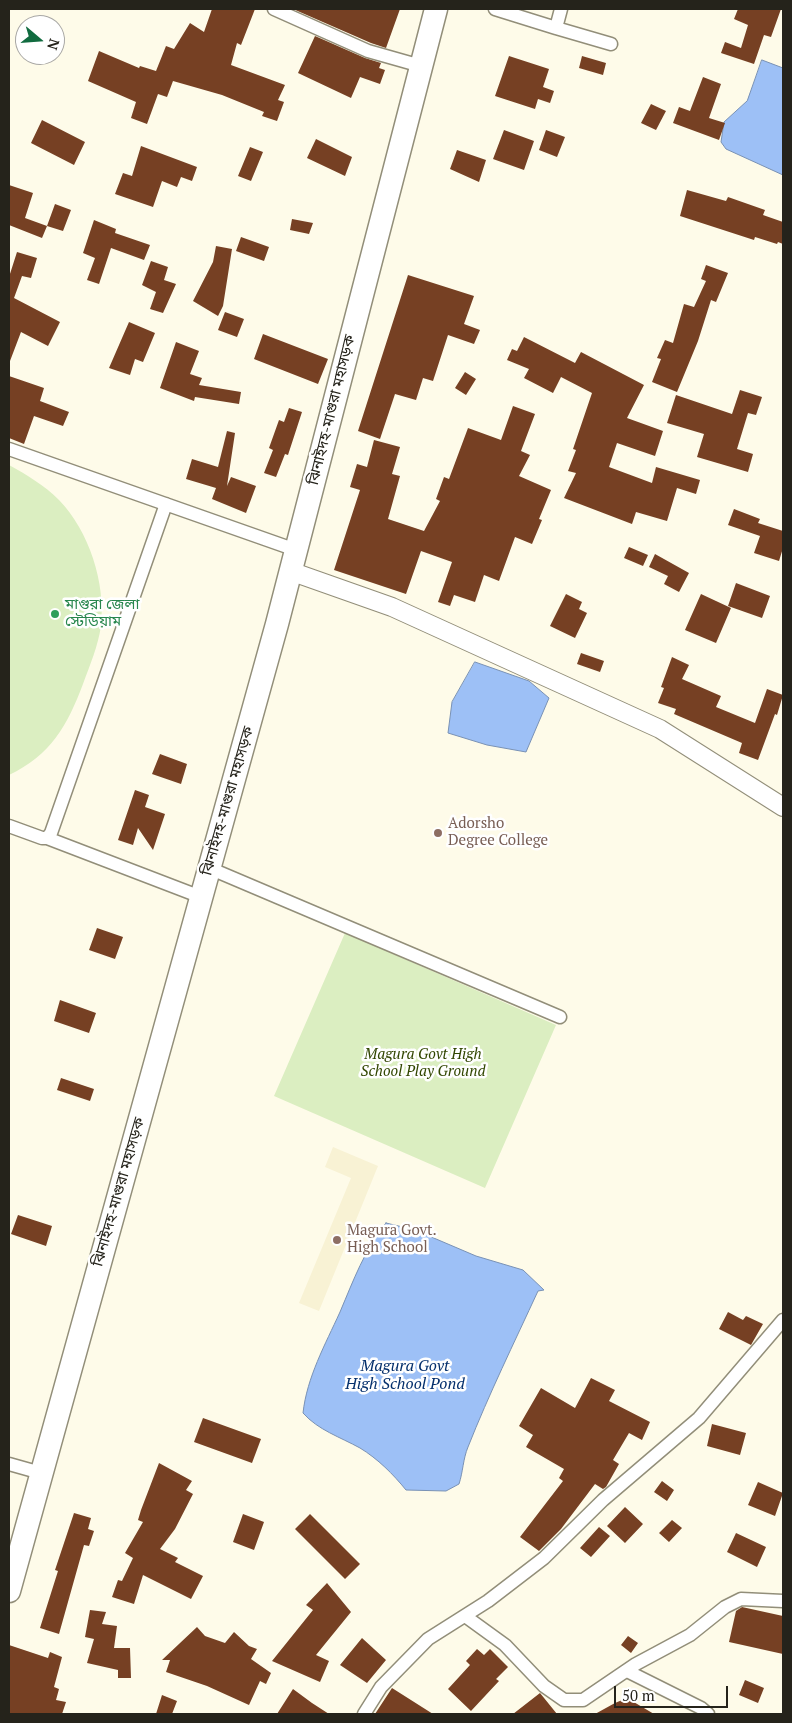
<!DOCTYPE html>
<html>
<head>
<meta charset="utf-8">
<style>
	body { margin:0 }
	#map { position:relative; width:792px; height:1723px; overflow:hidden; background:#fefbe9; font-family:"PT Serif",serif }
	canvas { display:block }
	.frame { position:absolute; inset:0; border:10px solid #25231b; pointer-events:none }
	.north { position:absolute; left:15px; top:15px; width:50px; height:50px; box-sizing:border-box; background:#fff; border:1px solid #a8a7a4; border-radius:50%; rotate:108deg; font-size:14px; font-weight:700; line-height:20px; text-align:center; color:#25231b }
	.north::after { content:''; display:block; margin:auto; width:18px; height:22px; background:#116b3f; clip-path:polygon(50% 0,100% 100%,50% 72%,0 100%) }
	.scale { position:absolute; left:614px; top:1686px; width:114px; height:22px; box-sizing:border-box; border:2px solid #25231b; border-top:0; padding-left:6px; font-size:15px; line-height:18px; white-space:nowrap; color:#25231b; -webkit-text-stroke:4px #fff; paint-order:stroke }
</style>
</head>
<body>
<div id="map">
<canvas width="792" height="1723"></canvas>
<div class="frame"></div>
<div class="north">N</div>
<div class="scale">50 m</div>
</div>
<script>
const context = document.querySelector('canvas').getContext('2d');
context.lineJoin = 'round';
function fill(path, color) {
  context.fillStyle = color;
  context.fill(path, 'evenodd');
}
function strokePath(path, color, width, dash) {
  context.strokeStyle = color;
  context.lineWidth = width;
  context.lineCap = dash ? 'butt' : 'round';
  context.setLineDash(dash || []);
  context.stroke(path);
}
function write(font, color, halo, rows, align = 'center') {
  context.font = font + ' "PT Serif","Noto Sans Bengali",serif';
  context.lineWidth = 5;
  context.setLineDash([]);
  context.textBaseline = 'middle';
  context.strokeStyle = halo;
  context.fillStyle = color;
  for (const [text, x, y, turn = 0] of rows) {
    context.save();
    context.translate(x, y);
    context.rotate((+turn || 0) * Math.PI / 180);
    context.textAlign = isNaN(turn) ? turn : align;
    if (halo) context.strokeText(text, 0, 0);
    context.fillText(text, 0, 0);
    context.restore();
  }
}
fill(new Path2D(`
	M333 1147 378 1166 319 1311 299 1303 351 1178 325 1167Z`), '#f8f2d4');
fill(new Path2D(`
	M9 465C27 475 44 485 59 500 89 531 106 583 101 626 98 646 90 665 83 684 67 726 51 755 9 775Z
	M345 933 556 1025 485 1188 274 1096Z`), '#dbeec1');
const water = new Path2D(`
	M762 60 783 68V175L726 149 721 142 724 122 747 101Z
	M475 662 529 681 549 698 526 752 487 745 448 733 452 702Z
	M386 1223 415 1230 476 1256 523 1270 544 1290 538 1291C514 1343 489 1394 468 1447 463 1459 463 1472 459 1484L446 1491 406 1490C393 1474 378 1459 360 1448 340 1437 318 1430 303 1413 307 1377 325 1345 340 1312 354 1279 364 1251 386 1223Z`);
fill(water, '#9dc0f6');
strokePath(water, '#7991b4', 1);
fill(new Path2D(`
	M212 9H255L241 45 237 43 231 65 285 85 278 100 284 102 277 121 262 116 264 112 222 95 173 81 167 97 158 94 147 124 131 118 136 102 88 81 99 51 139 68 140 66 156 71 166 46 174 49 190 23 204 32Z
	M293 9H400L386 48 371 43Z
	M738 9H781L771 37 764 35 754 64 721 53 725 42 741 48 748 25 734 19Z
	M315 36 365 58 381 63 379 68 385 70 380 84 360 77 351 98 298 73Z
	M509 56 549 69 543 87 554 91 550 103 538 99 535 109 495 96Z
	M582 56 606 63 603 75 579 68Z
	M703 77 721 84 709 118 725 123 719 140 673 123 679 107 690 111Z
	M651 104 666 111 656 130 641 123Z
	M42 120 85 142 74 165 31 143Z
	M504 130 534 141 524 170 493 159Z
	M546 130 565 137 557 157 539 150Z
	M316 139 352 157 345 176 307 158Z
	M141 146 197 167 192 181 181 177 177 187 162 181 153 207 115 194 123 173 132 176Z
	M250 147 263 152 251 181 238 176Z
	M457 150 486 160 479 182 450 169Z
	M9 185 33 193 25 218 47 226 42 238 9 225Z
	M687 190 726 201 728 197 765 210 763 215 783 222V244L778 242 777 244 755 237 754 240 680 216Z
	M55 204 71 210 63 231 47 226Z
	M292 219 313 223 309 234 290 230Z
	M94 220 116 229 115 233 150 245 144 260 111 248 99 284 87 280 95 258 83 253Z
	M241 237 269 247 264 261 236 251Z
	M216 246 232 249 223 306 218 316 193 301 213 262Z
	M17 252 37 258 31 278 22 276 14 298 60 322 48 346 21 332 10 361 9 277Z
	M151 261 168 267 164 280 176 284 163 313 150 309 156 292 142 285Z
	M706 265 728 273 716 302 711 300 698 341 677 392 652 382 661 359 657 358 665 340 673 343 684 304 694 307 706 281 701 279Z
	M408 275 474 296 464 324 480 330 474 344 448 335 433 381 423 378 416 400 395 394 380 439 358 431Z
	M225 312 244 319 237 337 218 330Z
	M129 322 155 333 143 362 135 359 130 375 109 368Z
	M263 334 328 359 318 384 254 359Z
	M524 337 575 363 581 352 644 385 627 418 663 431 655 456 617 443 609 467 652 483 656 467 700 480 696 494 677 488 667 521 636 512 632 524 564 498 576 473 568 471 576 450 573 449 592 393 561 377 553 393 524 378 529 369 507 360 512 349 517 351Z
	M176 342 199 351 190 374 202 378 199 385 241 392 239 404 195 397 194 401 160 388Z
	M465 372 476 379 466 395 455 388Z
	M9 376 44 388 40 401 69 412 63 426 34 416 24 444 9 438Z
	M740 390 762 397 756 415 748 413 737 449 753 454 748 472 697 457 704 434 667 423 676 395 732 414Z
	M513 406 535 414 521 451 530 455 519 476 551 490 539 519 542 520 532 544 515 537 499 581 484 575 475 602 454 595 450 606 438 602 452 562 421 551 406 594 334 570 360 490 350 487 357 464 367 467 374 440 400 447 392 474 400 476 388 519 424 531 440 501 436 499 444 477 449 479 468 428 501 440Z
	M289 408 302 412 288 455 285 454 276 477 264 473 273 450 269 448 279 420 284 422Z
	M227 431 235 433 227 486 231 477 256 486 246 513 212 499 216 488 186 479 192 459 218 467Z
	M734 509 760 519 758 523 783 531V548L779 561 754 553 760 536 728 525Z
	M629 547 648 555 643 566 624 558Z
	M655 554 689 573 679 592 664 584 668 576 649 567Z
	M736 583 770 596 762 618 728 606Z
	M566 594 582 602 579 609 587 613 575 638 550 626Z
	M701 594 731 608 716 643 685 630Z
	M581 653 604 661 600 672 577 664Z
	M672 657 689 665 682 679 721 696 716 707 755 723 767 689 783 695 777 715 775 714 758 760 739 753 742 743 674 714 676 709 658 703 664 688 661 687Z
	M160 754 187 764 181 784 152 774Z
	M135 790 149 795 145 807 165 814 153 850 138 828 133 845 118 840Z
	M97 928 123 937 115 959 89 950Z
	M60 1000 96 1013 89 1033 54 1021Z
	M61 1078 94 1089 90 1101 57 1090Z
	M18 1215 52 1226 46 1246 11 1234Z
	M728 1312 743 1320 746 1316 763 1324 751 1345 719 1329Z
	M591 1378 615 1390 609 1401 650 1422 642 1440 629 1433 613 1460 619 1464 606 1487 603 1489 595 1484 561 1529 539 1551 520 1537 563 1481 559 1478 564 1469 526 1447 533 1435 519 1426 541 1388 575 1408Z
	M203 1418 261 1439 252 1463 194 1442Z
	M712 1424 746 1433 740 1455 707 1446Z
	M159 1463 192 1481 186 1490 193 1494 175 1529 160 1549 178 1558 175 1562 203 1576 191 1599 143 1575 134 1604 112 1597 118 1580 122 1581 133 1558 125 1553 143 1522 138 1520 141 1510Z
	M662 1481 674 1490 667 1501 654 1492Z
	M758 1482 783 1493 775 1516 748 1505Z
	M625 1507 643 1524 625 1543 607 1526Z
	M74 1513 91 1518 88 1529 94 1531 89 1546 84 1545 59 1634 40 1628 58 1571 55 1570Z
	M243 1514 264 1522 254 1550 233 1542Z
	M310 1514 360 1564 345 1579 295 1529Z
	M672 1520 682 1528 669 1542 659 1533Z
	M599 1527 610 1536 591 1557 580 1548Z
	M736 1533 766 1547 757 1567 727 1552Z
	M327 1583 351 1612 316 1655 329 1661 320 1682 272 1661 313 1610 306 1605Z
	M742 1607 783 1616V1654L729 1642 736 1611Z
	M90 1610 106 1612 102 1624 117 1626 114 1648H130L131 1678H118V1670L87 1663 94 1639 85 1637Z
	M197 1627 205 1636 225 1643 234 1632 249 1646 257 1649 251 1659 271 1673 266 1684 260 1681 249 1705 207 1686 166 1672 170 1660H162Z
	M628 1636 638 1643 631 1653 621 1645Z
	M362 1638 386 1660 367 1683 340 1665Z
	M9 1645 48 1658 50 1652 62 1657 54 1687 59 1689 56 1700 66 1702 62 1714H9Z
	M477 1649 484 1655 490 1649 508 1667 496 1679 499 1681 471 1711 448 1689 470 1665 466 1661Z
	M745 1680 764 1688 758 1703 739 1695Z
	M392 1688 433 1714H375Z
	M293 1689 312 1703 329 1714H277Z
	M540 1693 557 1714H513Z
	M162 1695 177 1701 172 1714H156Z
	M627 1698 654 1714H595L615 1703Z`), '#764023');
const street = new Path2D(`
	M274 9 368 51 421 66
	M495 9 556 28 561 9
	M556 28 611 44
	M9 449 296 550
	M9 826 42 838H47L51 833 166 504
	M47 838 201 897
	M209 868 560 1017
	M9 1464 41 1473
	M465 1616 505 1645 544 1686 564 1700H583L636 1664 690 1635 725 1607 741 1599 783 1601
	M627 1671 701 1708 708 1714
	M364 1714 381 1687 428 1639 488 1601 544 1558 603 1500 699 1418 783 1320`);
const secondary = new Path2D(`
	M290 571 392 607 660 729 783 807`);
const highway = new Path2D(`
	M9 1591 277 624 436 9`);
strokePath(street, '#928e79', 15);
strokePath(secondary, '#928e79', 20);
strokePath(highway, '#928e79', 25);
strokePath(street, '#fff', 12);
strokePath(secondary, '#fff', 18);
strokePath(highway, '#fff', 22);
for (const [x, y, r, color] of [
	[55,614,5,"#2e9e5b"],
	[438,833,5,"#8d6e63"],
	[337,1240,5,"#8d6e63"]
]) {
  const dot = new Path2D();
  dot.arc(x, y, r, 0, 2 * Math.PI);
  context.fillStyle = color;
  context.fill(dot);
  strokePath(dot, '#fff', 2);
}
write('15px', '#25231b', '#fff', [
	["ঝিনাইদহ-মাগুরা মহাসড়ক",332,410,-76],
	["ঝিনাইদহ-মাগুরা মহাসড়ক",228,801,-74],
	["ঝিনাইদহ-মাগুরা মহাসড়ক",119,1192,-74]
]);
write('15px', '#27864d', '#fff', [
	["মাগুরা জেলা",65,605],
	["স্টেডিয়াম",65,622]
], 'left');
write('15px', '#785e54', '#fff', [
	["Adorsho",448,824],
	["Degree College",448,841],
	["Magura Govt.",347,1231],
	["High School",347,1248]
], 'left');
write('italic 15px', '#314600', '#fff', [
	["Magura Govt High",423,1055],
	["School Play Ground",423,1072]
]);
write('italic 16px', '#042f6c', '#fff', [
	["Magura Govt",405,1366],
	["High School Pond",405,1384]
]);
</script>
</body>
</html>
